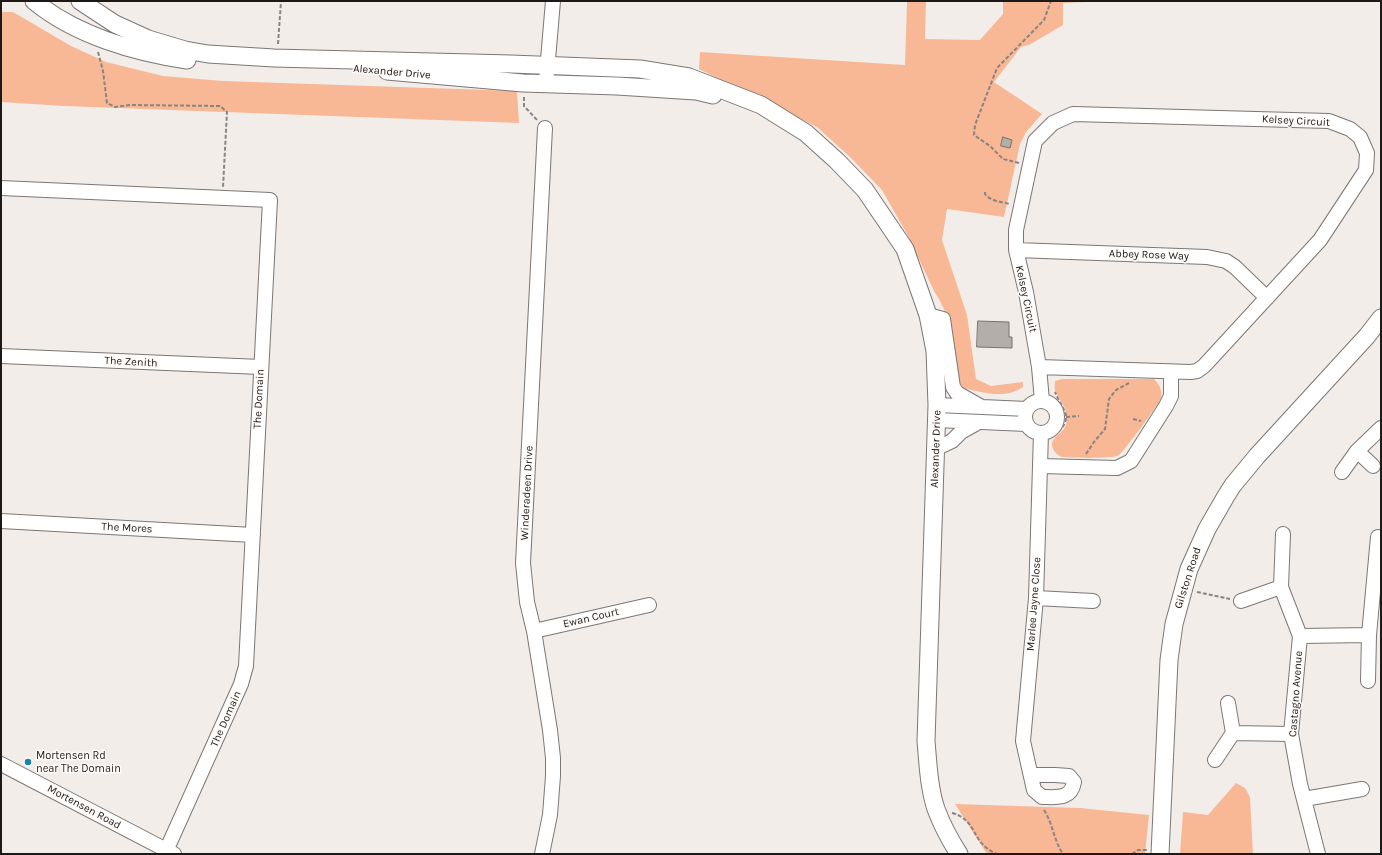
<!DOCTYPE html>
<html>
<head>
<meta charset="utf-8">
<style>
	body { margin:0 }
	#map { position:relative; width:1382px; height:855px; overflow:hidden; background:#f3edea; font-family:Karla,sans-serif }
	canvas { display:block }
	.frame { position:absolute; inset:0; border:2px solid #1c1a19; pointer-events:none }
</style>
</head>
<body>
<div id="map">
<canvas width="1382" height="855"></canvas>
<div class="frame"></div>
</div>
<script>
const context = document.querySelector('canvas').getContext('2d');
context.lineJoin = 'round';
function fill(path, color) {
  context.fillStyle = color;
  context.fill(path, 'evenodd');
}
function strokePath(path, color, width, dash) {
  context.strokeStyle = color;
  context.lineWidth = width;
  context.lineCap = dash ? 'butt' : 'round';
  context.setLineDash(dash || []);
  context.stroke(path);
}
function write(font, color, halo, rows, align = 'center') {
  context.font = font + ' Karla,sans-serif';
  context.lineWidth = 3;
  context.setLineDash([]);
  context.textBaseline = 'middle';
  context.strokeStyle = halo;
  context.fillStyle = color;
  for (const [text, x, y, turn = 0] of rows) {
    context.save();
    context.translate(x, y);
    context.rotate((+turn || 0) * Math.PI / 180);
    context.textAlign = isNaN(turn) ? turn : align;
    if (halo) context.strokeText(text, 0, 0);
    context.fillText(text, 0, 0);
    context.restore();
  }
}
fill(new Path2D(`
	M907 1H926L925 39 980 40 1003 14V1H1088V2L1063 3V25L1029 45 1021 47 994 82 1042 114 1026 132 1020 144 1004 217 947 209 942 240 967 315 976 379 991 386 1023 382V387C1005 400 982 392 963 388L958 379 952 326 940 301 934 291 907 234 882 190 850 157 817 127 699 69 700 52 905 65Z
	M1 12H13L71 46 106 62 163 76 223 81 517 91 519 123 64 106 1 102Z
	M1062 379H1154C1159 384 1163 391 1161 398 1159 404 1125 450 1119 455 1115 459 1069 458 1062 457 1058 456 1053 451 1052 446 1051 437 1062 434 1065 427 1067 423 1067 419 1066 415 1066 404 1057 398 1055 390 1054 388 1055 384 1055 381Z
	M1236 783 1245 788 1250 797 1253 854H1180L1183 812 1208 815Z
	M955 804 1080 808 1149 815 1145 854H987Z`), '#f8b896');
const building = new Path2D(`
	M1003 137 1012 140 1010 148 1001 146Z
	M978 321 1009 322V337H1012V348L977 347Z`);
fill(building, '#b4aeab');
strokePath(building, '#77716f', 1);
const minor = new Path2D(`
	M546 83 553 1
	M1 188 270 200 246 666 241 684 166 851
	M1016 250 1207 257 1226 261 1235 267 1267 298
	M928 315 943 319 953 387 957 393 980 406
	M1 356 261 367
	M1039 367 1191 372 1197 371 1204 366 1320 240 1366 170 1367 153 1360 137 1350 129 1329 121 1073 114 1053 123 1035 141 1016 230V250L1026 292 1034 338 1039 367 1042 401
	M1025 417a16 16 0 1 1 32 0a16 16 0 1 1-32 0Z
	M937 405 1027 409
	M937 420 1026 424
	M935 449 952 441 961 432 979 422
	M1357 451 1373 466
	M1040 466 1117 468 1131 461 1166 406 1171 396V372
	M1342 472 1357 451 1381 428
	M1 521 253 535
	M1283 534 1281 587 1300 636 1291 734 1300 784 1318 854
	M1036 598 1093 601
	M1241 601 1281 587
	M534 631 649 605
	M1300 636 1369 635
	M1368 681 1369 635 1378 537
	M1233 733 1291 734
	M1215 760 1233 733 1228 703
	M1 764 174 854
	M1031 775H1055L1069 776 1074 782C1071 800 1056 797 1042 797L1034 790 1023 741 1036 598 1041 433
	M1304 799 1362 789
	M542 854 550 815 553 776V758L550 730 534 631 527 602 523 563 545 128`);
const major = new Path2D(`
	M34 1C75 35 136 53 187 60
	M80 1 115 24 148 39 185 50 208 54 274 58 511 64 640 69 689 77 761 105 806 133 837 161 865 190 905 249 928 315 935 351 937 405 926 741C928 764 929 788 936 809 942 825 950 840 959 854
	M387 71 523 83 617 86 696 91 713 95
	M1160 854 1169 660 1174 624 1189 569 1207 529 1226 496 1233 485 1257 456 1367 336 1381 318`);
strokePath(minor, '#7c7774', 16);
strokePath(major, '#7c7774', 19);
strokePath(new Path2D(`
	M1051 1H1055
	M278 44 281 1
	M98 52 103 71 107 103 115 107 130 105 220 106 227 112 223 187
	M524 97V106L537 120
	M1019 163 1003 159 990 146 974 135 975 125 997 68 1044 20 1051 1
	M985 192V194C990 201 1002 202 1010 204
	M1066 417 1079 416
	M1133 419 1141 421
	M1054 436C1075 417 1064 413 1055 392
	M1086 454 1094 442 1105 429 1109 399 1116 390 1129 383
	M1197 592 1230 599
	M1044 810C1053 824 1054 841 1063 854
	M952 813C975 819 972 838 988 849 991 851 994 853 997 854
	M1132 854 1138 850H1147`), '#888482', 2, [4, 2]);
strokePath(minor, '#fff', 14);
strokePath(major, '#fff', 17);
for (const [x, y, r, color] of [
	[28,762,4,"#1583aa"]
]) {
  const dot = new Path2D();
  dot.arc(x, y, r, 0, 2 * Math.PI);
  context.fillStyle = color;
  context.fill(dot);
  strokePath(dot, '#fffbf9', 1.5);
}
write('11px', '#1c1a19', '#fffbf9', [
	["Alexander Drive",392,72,5],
	["Kelsey Circuit",1296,121,3],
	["Abbey Rose Way",1149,255,2],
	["Kelsey Circuit",1026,299,78],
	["The Zenith",131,362,3],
	["The Domain",259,399,-87],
	["Alexander Drive",936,449,-88],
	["Winderadeen Drive",527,493,-87],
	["The Mores",127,528,3],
	["Gilston Road",1188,578,-72],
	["Marlee Jayne Close",1034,604,-86],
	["Ewan Court",591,618,-13],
	["Castagno Avenue",1296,694,-86],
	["The Domain",226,719,-66],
	["Mortensen Road",84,807,28]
]);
write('11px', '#1c1a19', '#fffbf9', [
	["Mortensen Rd",36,756],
	["near The Domain",36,769]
], 'left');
</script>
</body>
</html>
